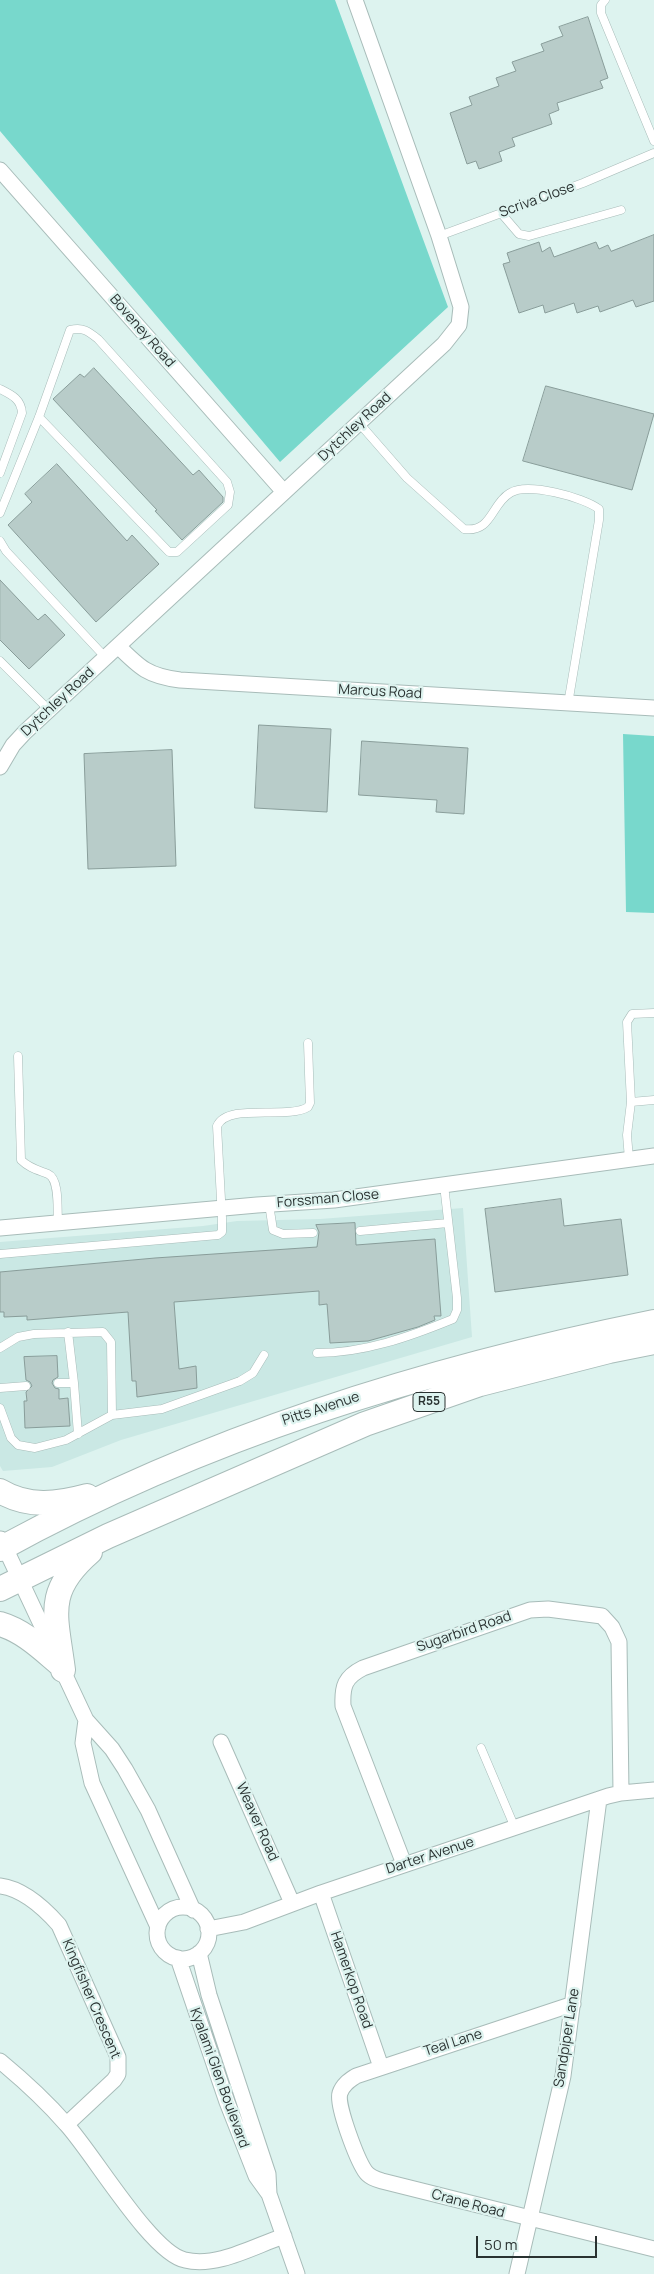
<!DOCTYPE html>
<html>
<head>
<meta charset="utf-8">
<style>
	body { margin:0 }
	#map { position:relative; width:654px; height:2274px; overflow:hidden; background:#ddf3ef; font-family:Manrope,sans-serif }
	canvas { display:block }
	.scale { position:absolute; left:476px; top:2236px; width:121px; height:22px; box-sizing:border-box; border:2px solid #2a3231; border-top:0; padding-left:6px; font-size:15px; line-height:18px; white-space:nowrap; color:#2a3231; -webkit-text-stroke:4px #ddf3ef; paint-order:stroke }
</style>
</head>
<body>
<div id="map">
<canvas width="654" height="2274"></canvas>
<div class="scale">50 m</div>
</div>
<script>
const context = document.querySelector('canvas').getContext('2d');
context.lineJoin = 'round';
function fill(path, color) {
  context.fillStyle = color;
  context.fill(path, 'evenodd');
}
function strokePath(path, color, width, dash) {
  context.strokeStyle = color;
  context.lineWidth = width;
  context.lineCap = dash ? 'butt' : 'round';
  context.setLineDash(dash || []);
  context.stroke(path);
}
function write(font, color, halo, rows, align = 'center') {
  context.font = font + ' Manrope,sans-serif';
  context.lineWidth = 4.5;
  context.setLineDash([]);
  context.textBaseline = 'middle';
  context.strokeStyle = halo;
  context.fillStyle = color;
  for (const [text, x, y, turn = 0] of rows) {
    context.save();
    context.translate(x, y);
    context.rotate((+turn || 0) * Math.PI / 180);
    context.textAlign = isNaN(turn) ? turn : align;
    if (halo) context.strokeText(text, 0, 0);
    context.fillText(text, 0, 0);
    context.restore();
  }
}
fill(new Path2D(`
	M463 1208 472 1337 121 1440 52 1467 3 1471 0 1466V1242L203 1226 237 1221 320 1219Z`), '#cae8e4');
fill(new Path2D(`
	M0 0H335L448 307 280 462 0 131Z
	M623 734 654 736V913L626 912Z`), '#78d8cc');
const building = new Path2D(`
	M588 17 608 78 600 81 603 88 557 103 559 110 549 114 552 124 512 138 515 146 499 152 502 161 479 169 476 161 467 164 450 113 472 105 469 97 499 86 496 78 516 71 512 62 544 51 541 44 563 36 559 27Z
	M654 235V301L636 307 633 300 600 312 598 306 577 313 574 303 545 313 543 305 519 313 503 264 510 262 507 253 539 242 542 252 550 247 554 257 596 242 599 249 608 245 611 251Z
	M94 368 193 475 199 470 223 497V502L182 540 155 511 157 510 53 399 80 374 84 377Z
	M546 386 654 414 632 490 523 461Z
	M57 464 127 541 132 535 159 564 96 622 8 525 32 502 25 494Z
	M0 580 38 620 45 614 65 635 29 669 0 640Z
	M259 725 331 729 327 812 255 808Z
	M362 741 468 748 464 814 436 812 437 800 359 795Z
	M172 750 176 866 88 869 84 754Z
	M561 1199 564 1226 621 1219 628 1275 495 1292 485 1209Z
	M355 1223 356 1245 435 1239 441 1316H434L435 1320 418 1327 368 1341 330 1343 327 1304 319 1305V1291L174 1302 179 1369 196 1366 197 1388 137 1397 136 1381H132L128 1312 27 1320V1316L4 1317V1312H0V1272L155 1258 317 1247 319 1232 316 1225Z
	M57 1356 58 1377 53 1380 52 1383 55 1388 59 1389V1399L68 1398 70 1426 25 1428 24 1401H27L26 1392 32 1386 30 1382 26 1380 24 1357Z`);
fill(building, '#b8ccc9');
strokePath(building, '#899d9a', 1);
const service = new Path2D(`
	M605 0 601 5V13L654 141
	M501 213 519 234 529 236 621 210
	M439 236 583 183 654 153
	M0 389C12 395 21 399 22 413L0 473
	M359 423 407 478 464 529C492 533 491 504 510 493 527 482 583 497 599 509V520L568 704
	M0 513 39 417 70 330C83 327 88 331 98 339L227 482 230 492 228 505 177 552H169L39 417
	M0 541 6 551 106 658
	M0 661 49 710
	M18 1056 21 1160C29 1168 38 1170 48 1174 60 1179 57 1211 58 1223
	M631 1102 627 1022 632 1014 654 1013
	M629 1159 627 1135 631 1102 654 1100
	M269 1204 273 1230 283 1234 313 1233
	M360 1231 448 1223
	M0 1254 218 1235 222 1232V1218L217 1126C228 1102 287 1120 308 1107L310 1103 308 1043
	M0 1348 18 1337 34 1334 103 1332 111 1342 112 1415
	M317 1353C364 1353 409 1337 453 1319L457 1310V1298L444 1185
	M58 1383H74L68 1332
	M74 1383 78 1434
	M0 1388 26 1386
	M0 1408 11 1438 18 1445 35 1448 66 1440 112 1415 162 1409 240 1381 253 1373 264 1355
	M481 1748 515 1828`);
const minor = new Path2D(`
	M0 170 284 492
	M118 646C140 668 148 676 180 680L654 708
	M0 767 13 745 25 732 444 344 459 325 461 307 439 236 355 0
	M0 1228 257 1205 334 1200 654 1156
	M1 1539 86 1720 112 1749 125 1769 148 1810 193 1910
	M86 1720 83 1743 92 1783 158 1927
	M221 1742 292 1903
	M404 1864 343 1706C342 1686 345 1677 363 1668L530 1610 548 1609 602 1616 612 1627 619 1642 621 1793
	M0 1886C24 1889 44 1908 59 1925L118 2057V2074L114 2080 67 2124
	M321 1893 381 2067
	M157 1933a26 26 0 1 1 52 0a26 26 0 1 1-52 0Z
	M208 1929 244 1922 321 1893 608 1796 621 1793 654 1790
	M199 1953 209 1995 268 2174 269 2194 297 2274
	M178 1958 227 2102 256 2176 269 2194
	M573 2004 356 2076C350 2080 343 2084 340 2093 336 2105 357 2159 365 2171 369 2177 375 2179 382 2181L654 2249
	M0 2061C23 2080 46 2101 66 2124 93 2153 151 2253 185 2260 217 2268 254 2246 284 2236
	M517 2274 563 2076 599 1799`);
const primary = new Path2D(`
	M0 1491C28 1508 58 1504 87 1496
	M0 1549C204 1437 427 1368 654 1322
	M0 1589 108 1536 365 1424 480 1384 609 1351 654 1342
	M0 1624C24 1631 42 1649 60 1664
	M63 1670C56 1615 44 1592 90 1552`);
strokePath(service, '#a8bcb9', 9);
strokePath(minor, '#a8bcb9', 17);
strokePath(primary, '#a8bcb9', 26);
strokePath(service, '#fff', 8);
strokePath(minor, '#fff', 15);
strokePath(primary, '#fff', 24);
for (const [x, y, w] of [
	[429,1402,32]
]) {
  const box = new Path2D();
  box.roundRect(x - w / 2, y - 9.5, w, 19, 4);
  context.fillStyle = '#ddf3ef';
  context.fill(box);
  strokePath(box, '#2a3231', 1);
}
write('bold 12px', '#2a3231', null, [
	["R55",429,1402]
]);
write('14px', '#2a3231', '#ddf3ef', [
	["Scriva Close",537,200,-20],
	["Boveney Road",142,331,49],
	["Dytchley Road",355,427,-43],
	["Marcus Road",380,692,3],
	["Dytchley Road",58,702,-43],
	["Forssman Close",328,1199,-5],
	["Pitts Avenue",321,1409,-18],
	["Sugarbird Road",464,1632,-19],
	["Weaver Road",257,1822,66],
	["Darter Avenue",430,1856,-18],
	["Hamerkop Road",351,1980,71],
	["Kingfisher Crescent",91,1999,67],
	["Sandpiper Lane",567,2038,-81],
	["Teal Lane",453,2043,-18],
	["Kyalami Glen Boulevard",219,2078,70],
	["Crane Road",468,2204,15]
]);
</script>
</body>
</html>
